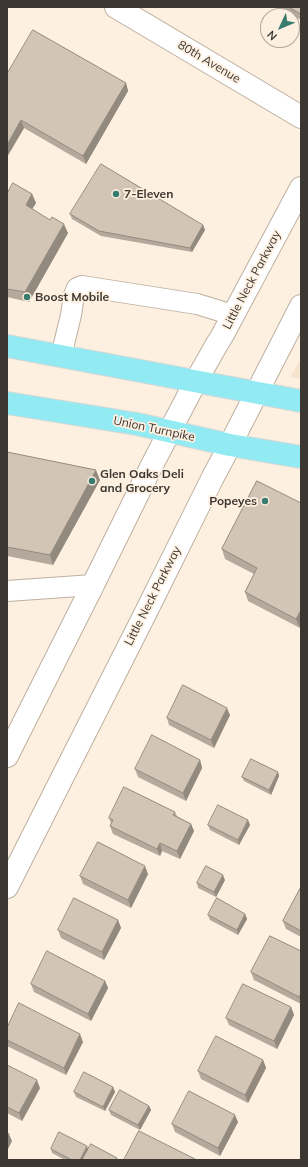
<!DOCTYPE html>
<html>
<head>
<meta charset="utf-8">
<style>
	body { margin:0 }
	#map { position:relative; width:308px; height:1167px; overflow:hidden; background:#fdf0e1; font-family:Mulish,sans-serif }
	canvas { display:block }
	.frame { position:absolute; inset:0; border:8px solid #3c3731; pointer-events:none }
	.north { position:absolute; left:260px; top:8px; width:40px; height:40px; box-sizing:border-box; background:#fdf0e1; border:1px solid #b0a69b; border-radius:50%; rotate:226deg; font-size:11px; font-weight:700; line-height:16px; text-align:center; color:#3c3731 }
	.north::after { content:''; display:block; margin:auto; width:14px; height:18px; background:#387c6f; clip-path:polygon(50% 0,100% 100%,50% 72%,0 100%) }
</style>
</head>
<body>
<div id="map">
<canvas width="308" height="1167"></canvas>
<div class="frame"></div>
<div class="north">N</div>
</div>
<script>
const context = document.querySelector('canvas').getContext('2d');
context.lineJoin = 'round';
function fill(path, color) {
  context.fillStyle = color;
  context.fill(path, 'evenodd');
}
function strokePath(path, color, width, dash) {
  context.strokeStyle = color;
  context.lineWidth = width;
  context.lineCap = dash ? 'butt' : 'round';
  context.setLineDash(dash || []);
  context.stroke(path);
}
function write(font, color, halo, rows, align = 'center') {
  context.font = font + ' Mulish,sans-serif';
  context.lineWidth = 3.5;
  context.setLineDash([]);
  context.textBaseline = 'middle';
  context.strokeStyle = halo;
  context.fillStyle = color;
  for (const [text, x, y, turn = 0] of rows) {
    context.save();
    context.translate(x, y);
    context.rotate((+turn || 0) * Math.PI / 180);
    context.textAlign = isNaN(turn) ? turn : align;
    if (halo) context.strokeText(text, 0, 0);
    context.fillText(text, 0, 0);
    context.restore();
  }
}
fill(new Path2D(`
	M301 359V379L290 377Z`), '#f7e4cf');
const lane = new Path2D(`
	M61 356 71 315 74 295 77 288 82 286 197 304 233 315
	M7 591 93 585`);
const street = new Path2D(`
	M116 7 301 117`);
const secondary = new Path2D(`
	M7 756 93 585 152 465 196 381 217 344 222 336 301 188
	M7 887 146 612 213 477 230 445 301 306`);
const primary = new Path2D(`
	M7 346 301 401
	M7 403 137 424 230 445 301 457`);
strokePath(lane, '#bdb0a1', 22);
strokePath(street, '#bdb0a1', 24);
strokePath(secondary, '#bdb0a1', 24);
strokePath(primary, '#d8d7d6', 24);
strokePath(lane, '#fff', 20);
strokePath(street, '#fff', 22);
strokePath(secondary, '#fff', 22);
strokePath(primary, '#92ebf2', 22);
fill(new Path2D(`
	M281 7H301V20L281 9Z
	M7 74 126 83 128 91 86 164 24 128 7 157Z
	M7 194H32L36 203 32 209 68 233 29 302 7 297Z
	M70 214 203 225 205 230 192 252 101 236 72 219Z
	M7 452 100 480 53 565 7 556Z
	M257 481 300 628 248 601 245 592 254 574 225 559 222 549Z
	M230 715 214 748 169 725 167 718Z
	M200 760 202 768 186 801 138 777 135 769Z
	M278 772 279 776 271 795 244 781 242 777Z
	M175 812 177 816 191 824 194 831 180 859 162 851 160 856 113 834 110 826 111 823 109 818Z
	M248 820 250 825 239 845 210 830 208 825Z
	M148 874 131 908 83 884 80 876Z
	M225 880 216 897 198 888 197 883Z
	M301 887V937L286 929 283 921Z
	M245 914 247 919 238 935 210 920 208 915Z
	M118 920 121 928 104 960 61 938 58 930Z
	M301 951V1004L254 980 251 972Z
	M105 981 108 988 91 1021 34 992 31 984Z
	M291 1007 294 1015 277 1049 229 1025 226 1018Z
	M7 1028 83 1042 66 1075 7 1046Z
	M263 1060 266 1068 248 1103 201 1079 198 1071Z
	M7 1065 40 1088 22 1121 7 1113Z
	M113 1087 115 1092 105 1111 76 1097 74 1092Z
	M149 1106 151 1110 140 1130 111 1115 109 1110Z
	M238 1122 220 1156 175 1132 172 1124Z
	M51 1149H88L118 1160H65L52 1153Z`), '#b5a99d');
fill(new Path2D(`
	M126 83 128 91 86 164 83 156Z
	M21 120 24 128 7 157V145Z
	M32 194 36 203 29 214 26 205Z
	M64 224 68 233 29 302 25 292Z
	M203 225 205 230 192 252 190 248Z
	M96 470 100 480 53 565 50 555Z
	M301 610V626L300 628 296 619Z
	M227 708 230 715 214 748 211 740Z
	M200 760 202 768 186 801 183 793Z
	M278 772 279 776 271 795 269 790Z
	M248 820 250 825 239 845 238 840Z
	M191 824 194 831 180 859 177 851Z
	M160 843 162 851 160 856 157 849Z
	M145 866 148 874 131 908 128 900Z
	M223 875 225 880 216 897 214 892Z
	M245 914 247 919 238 935 237 930Z
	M118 920 121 928 104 960 102 952Z
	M105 981 108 988 91 1021 88 1014Z
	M301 993V1002L299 997Z
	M291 1007 294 1015 277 1049 274 1041Z
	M80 1034 83 1042 66 1075 64 1068Z
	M263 1060 266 1068 248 1103 245 1095Z
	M37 1080 40 1088 22 1121 19 1113Z
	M113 1087 115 1092 105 1111 103 1107Z
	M149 1106 151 1110 140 1130 138 1125Z
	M235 1115 238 1122 220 1156 218 1148Z
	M9 1134 12 1141 7 1151V1138Z
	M87 1146 89 1151 84 1160H80Z`), '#938a7f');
const building = new Path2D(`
	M289 7H301V14Z
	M33 30 126 83 83 156 21 120 7 145V74Z
	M101 164 203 225 190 248 99 231 70 214Z
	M13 183 32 194 26 205 50 220 52 217 64 224 25 292 7 289V194Z
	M7 452 96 470 50 555 7 547Z
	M257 481 301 503V610L296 619 245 592 257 568 222 549Z
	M183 685 227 708 211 740 167 718Z
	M152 735 200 760 183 793 135 769Z
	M251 759 278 772 269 790 242 777Z
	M124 787 175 812 173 815 191 824 177 851 160 843 157 849 110 826 113 820 109 818Z
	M218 805 248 820 238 840 208 825Z
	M98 842 145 866 128 900 80 876Z
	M206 866 223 875 214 892 197 883Z
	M301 887V931L283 921Z
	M74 898 118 920 102 952 58 930Z
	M217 898 245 914 237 930 208 915Z
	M270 936 301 951V993L299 997 251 972Z
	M47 951 105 981 88 1014 31 984Z
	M243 984 291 1007 274 1041 226 1018Z
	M19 1003 80 1034 64 1068 7 1040V1028Z
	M216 1036 263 1060 245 1095 198 1071Z
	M7 1065 37 1080 19 1113 7 1107Z
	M84 1072 113 1087 103 1107 74 1092Z
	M120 1090 149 1106 138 1125 109 1110Z
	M189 1091 235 1115 218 1148 172 1124Z
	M139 1131 197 1160H124Z
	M7 1132 9 1134 7 1138Z
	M59 1132 87 1146 80 1160H72L51 1149Z
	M91 1144 117 1158 116 1160H82Z`);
fill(building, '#d2c5b6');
strokePath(building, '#938a7f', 1);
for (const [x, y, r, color] of [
	[116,194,4,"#387c6f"],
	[27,297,4,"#387c6f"],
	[92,481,4,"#387c6f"],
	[265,501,4,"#387c6f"]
]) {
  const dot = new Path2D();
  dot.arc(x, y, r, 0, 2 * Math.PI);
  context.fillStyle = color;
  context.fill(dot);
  strokePath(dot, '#fdf0e1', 1.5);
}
write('12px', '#3c3731', '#fdf0e1', [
	["80th Avenue",209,62,31],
	["Little Neck Parkway",252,280,-62],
	["Union Turnpike",154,429,12],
	["Little Neck Parkway",153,596,-63]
]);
write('bold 12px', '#3c3731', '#fdf0e1', [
	["7-Eleven",124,194],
	["Boost Mobile",35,297],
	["Glen Oaks Deli",100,474],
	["and Grocery",100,488],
	["Popeyes",257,501,"right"]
], 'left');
</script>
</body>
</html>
